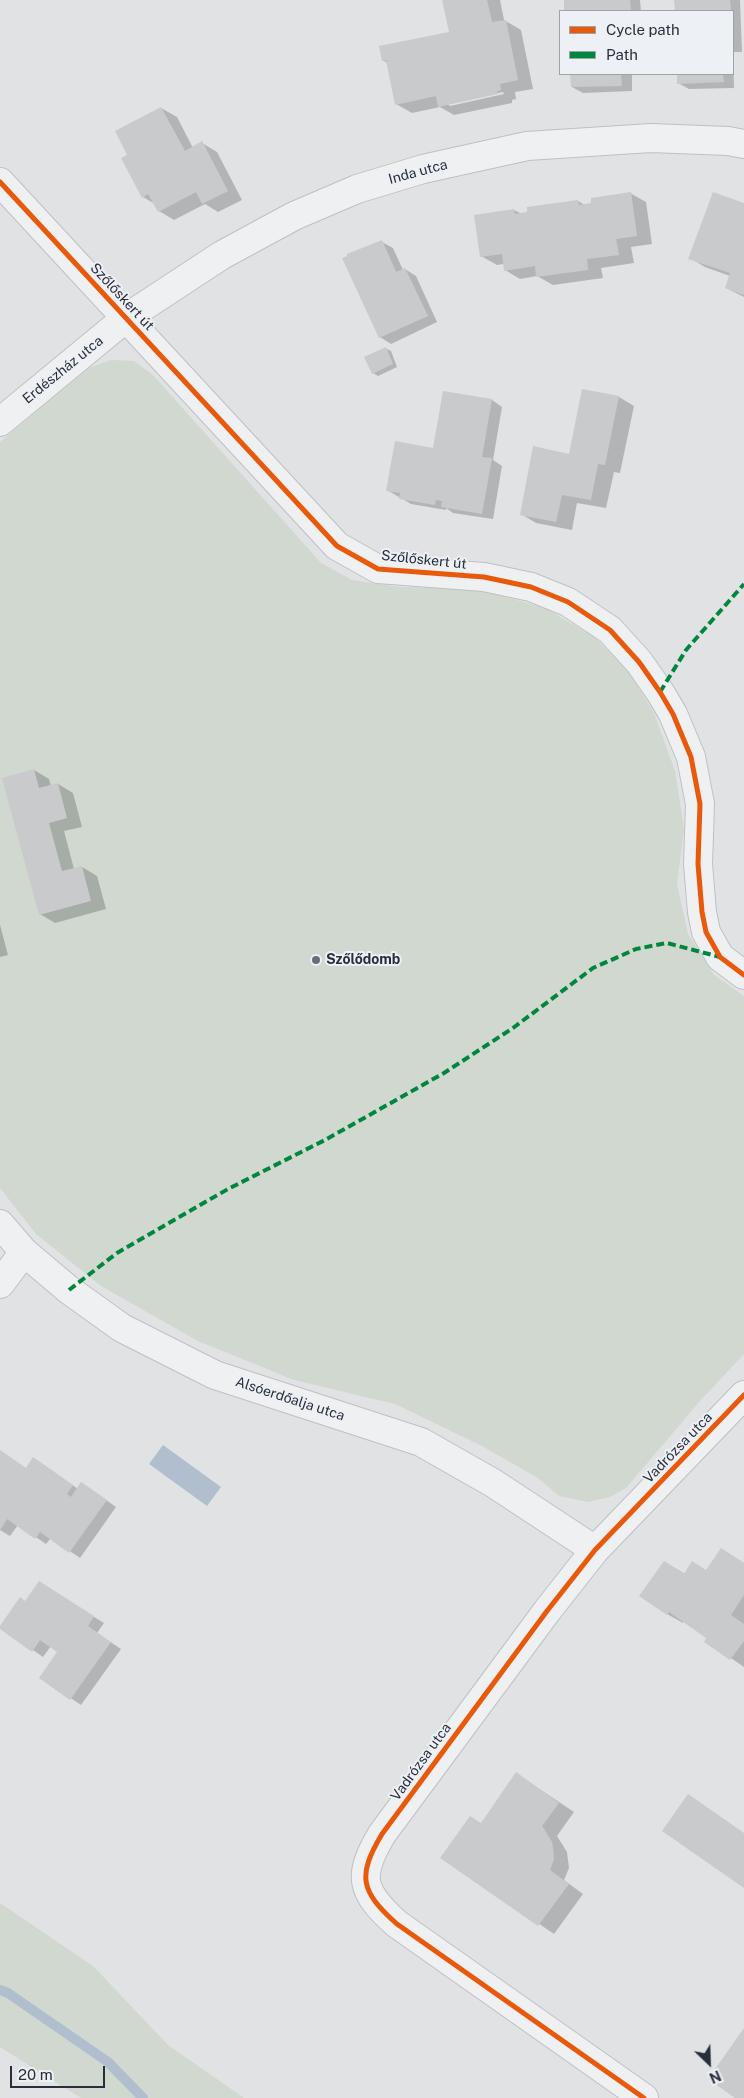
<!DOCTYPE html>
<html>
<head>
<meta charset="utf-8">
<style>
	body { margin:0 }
	#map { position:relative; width:744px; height:2098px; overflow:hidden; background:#e0e2e4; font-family:"Public Sans",sans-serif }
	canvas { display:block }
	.legend { position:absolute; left:559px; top:10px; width:175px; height:65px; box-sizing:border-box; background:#edf0f4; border:1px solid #9ea3aa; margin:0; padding:6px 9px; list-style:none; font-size:15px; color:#282f3c }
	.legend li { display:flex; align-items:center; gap:10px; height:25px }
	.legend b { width:25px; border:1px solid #9ea3aa }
	.north { position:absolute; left:684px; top:2038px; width:50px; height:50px; -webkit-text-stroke:4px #edf0f4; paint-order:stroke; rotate:156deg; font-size:14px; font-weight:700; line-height:20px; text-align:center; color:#282f3c }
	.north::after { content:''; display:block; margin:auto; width:18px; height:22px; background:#282f3c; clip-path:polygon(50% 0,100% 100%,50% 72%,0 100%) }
	.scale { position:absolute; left:10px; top:2066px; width:95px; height:22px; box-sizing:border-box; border:2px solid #282f3c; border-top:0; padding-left:6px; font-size:15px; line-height:18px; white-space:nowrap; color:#282f3c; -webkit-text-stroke:4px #edf0f4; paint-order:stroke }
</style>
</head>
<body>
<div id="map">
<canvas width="744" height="2098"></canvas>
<ul class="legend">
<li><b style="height:6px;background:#e8590c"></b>Cycle path</li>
<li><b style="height:6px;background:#00873e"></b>Path</li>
</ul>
<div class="north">N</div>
<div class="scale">20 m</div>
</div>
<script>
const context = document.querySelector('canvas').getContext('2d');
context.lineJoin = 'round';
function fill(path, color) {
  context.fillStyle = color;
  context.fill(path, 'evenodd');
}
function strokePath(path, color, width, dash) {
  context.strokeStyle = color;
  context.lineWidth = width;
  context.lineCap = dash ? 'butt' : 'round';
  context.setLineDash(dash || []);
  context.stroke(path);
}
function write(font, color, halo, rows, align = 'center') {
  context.font = font + ' "Public Sans",sans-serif';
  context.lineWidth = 4;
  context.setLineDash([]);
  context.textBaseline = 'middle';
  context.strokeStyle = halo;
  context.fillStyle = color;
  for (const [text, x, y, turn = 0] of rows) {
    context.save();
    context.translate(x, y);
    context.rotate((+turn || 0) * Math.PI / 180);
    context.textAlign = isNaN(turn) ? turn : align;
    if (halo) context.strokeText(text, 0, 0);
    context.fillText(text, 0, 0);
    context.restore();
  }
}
fill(new Path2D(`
	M111 360 134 361 153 375 321 563 352 580 399 587 478 589 545 608 594 637 628 670 654 713 675 771 684 829 677 884 688 934 714 975 744 996V1354L700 1401 626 1488 610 1497 588 1502 559 1496 538 1478 482 1446 395 1404 294 1380 198 1341 101 1286 36 1234 0 1188V442L89 368Z
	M0 1903 93 1966 168 2045 244 2098H81L0 2047Z`), '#d0d8d0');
fill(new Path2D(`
	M163 1445 221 1487 207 1506 149 1464Z`), '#b0bece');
fill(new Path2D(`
	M444 0H500L504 20 521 30 533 89 515 92 516 99 512 100V103L454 115 440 107 412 113 396 104 387 63 383 60 451 33ZM503 92 504 94 450 106 448 104Z
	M565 0H640L641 11H566Z
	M676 0H740L742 52H733L734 88 689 89 678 83V74H733V11H676Z
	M572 74H632V91L583 93 572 87Z
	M161 108 177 117 193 148 202 143 217 152 242 200 218 212 205 204 174 220 159 211 155 204 143 197 129 155Z
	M630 193 646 202 652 244 631 247 634 263 601 268 603 278 553 285 537 276 520 279 505 270 504 264 497 265 481 256 514 210 522 214 578 201 585 205Z
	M744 204V297L726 288 730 276 705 267 690 258Z
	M382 242 393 248 403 270 405 269 416 276 437 322 391 344 380 337 344 259Z
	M385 348 391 351 397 367 378 376 373 373Z
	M583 390 619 397 634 406 620 473 614 472 606 508 577 503 572 530 536 523 521 514 570 455Z
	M492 400 502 407 493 460 502 466 493 519 453 513 446 508V510L411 504 387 490Z
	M34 770 49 779 51 786 58 784 73 793 82 827 64 831 74 869 82 867 97 876 106 909 55 923 40 914Z
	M0 925 8 955 0 957Z
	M0 1451 27 1469 44 1465 78 1489 82 1483 116 1507 80 1558 51 1538 46 1544 18 1525 10 1536 0 1530Z
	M722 1550 744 1563V1667L706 1641 708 1638 684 1621 683 1623 667 1614 665 1562 685 1574 707 1571Z
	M49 1589 104 1623 97 1633 121 1649 81 1705 41 1678 59 1651 51 1646 43 1657 33 1650 26 1602Z
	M517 1774 574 1812 557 1836 567 1852 569 1868 564 1880 583 1894 554 1934 442 1858 482 1824Z`), '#0003');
strokePath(new Path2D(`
	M0 1990 8 1993 108 2062 143 2098`), '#b0bece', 10);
fill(new Path2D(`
	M442 0H487L492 22 506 20 518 80 500 84 501 90 497 91 498 94 438 107 436 96 395 105 386 60 382 61 379 46 449 32Z
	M564 0H630L631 11H564Z
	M674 0H730L731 11H675Z
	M570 74H621L622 86 571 87Z
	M677 74H723L724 82 677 84Z
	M161 107 185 151 202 141 228 191 202 204 196 192 158 212 148 194 142 198 121 158 127 155 115 131Z
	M631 192 637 236 616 239 619 255 587 259 588 270 536 277 535 266 504 271 502 254 480 257 474 215 514 209 515 214 527 212V207L578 200 579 205 591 203V198Z
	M713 192 744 203V295L725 288 730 273 688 259Z
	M382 240 396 272 405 268 428 316 379 338 342 258 347 256V254Z
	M386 347 393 364 372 374 364 357Z
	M582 389 619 396 605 465 598 464 591 500 562 495 556 522 520 515 533 446 569 454Z
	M443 391 492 399 482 457 492 458 482 514 441 507 442 501 436 500 435 505 399 499 400 493 386 491 395 441 433 448Z
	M34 769 39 788 58 783 67 818 49 823 62 871 82 866 91 901 39 915 2 778Z
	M0 1450 26 1468 33 1457 73 1485 67 1494 71 1497 81 1482 107 1500 69 1553 40 1532 35 1539 7 1519 0 1530Z
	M721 1548 744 1563V1595L731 1615 744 1624V1641L730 1660 704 1642 706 1638 669 1612 667 1615 639 1596 664 1561 684 1574 692 1561 706 1570Z
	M39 1581 94 1616 88 1626 111 1642 70 1700 39 1678 57 1652 40 1640 32 1652 0 1629V1626L20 1597 25 1601Z
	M516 1772 559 1803 542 1826 552 1842 553 1848 554 1859 550 1870 569 1884 538 1926 440 1858 470 1816 481 1823Z
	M688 1794 744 1833V1888L662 1831Z
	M744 2028V2098H735L708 2079Z`), '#c8cacc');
const minor = new Path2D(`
	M0 182 337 546 378 569 484 577 531 587 568 602 610 630 639 662 660 692 673 714 691 757 700 804 698 864 702 912 706 932 720 957 744 975
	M0 422 126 318 222 255 294 216 357 189 423 169 527 146 651 138 728 141 744 144
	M0 1224 24 1252 69 1290 122 1328 215 1375 421 1442 493 1483 595 1550
	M0 1284 24 1252
	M644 2098 397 1924C360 1891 357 1876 382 1834L547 1611 595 1550 744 1395`);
strokePath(minor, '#bec0c2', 30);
strokePath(minor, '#eff0f1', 28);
strokePath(new Path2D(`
	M660 692 686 650 744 584
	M69 1290 117 1253 228 1189 325 1140 444 1073 513 1028 593 968 636 949 667 943 720 957`), '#00873e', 4, [8, 4]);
strokePath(new Path2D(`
	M0 182 337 546 378 569 484 577 531 587 568 602 610 630 639 662 660 692 673 714 691 757 700 804 698 864 702 912 706 932 720 957 744 975
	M644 2098 397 1924C360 1891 357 1876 382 1834L547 1611 595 1550 744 1395`), '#e8590c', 5);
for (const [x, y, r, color] of [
	[316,960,5,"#686e77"]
]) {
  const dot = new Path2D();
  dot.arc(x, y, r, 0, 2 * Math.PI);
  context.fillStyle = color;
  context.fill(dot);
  strokePath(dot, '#edf0f4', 2);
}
write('14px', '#282f3c', '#edf0f4', [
	["Inda utca",418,172,-15],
	["Szőlőskert út",122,297,47],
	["Erdészház utca",63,370,-39],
	["Szőlőskert út",424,560,6],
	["Alsóerdőalja utca",290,1399,18],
	["Vadrózsa utca",678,1448,-46],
	["Vadrózsa utca",421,1762,-54]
]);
write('bold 14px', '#282f3c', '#edf0f4', [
	["Szőlődomb",326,960]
], 'left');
</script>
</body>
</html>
